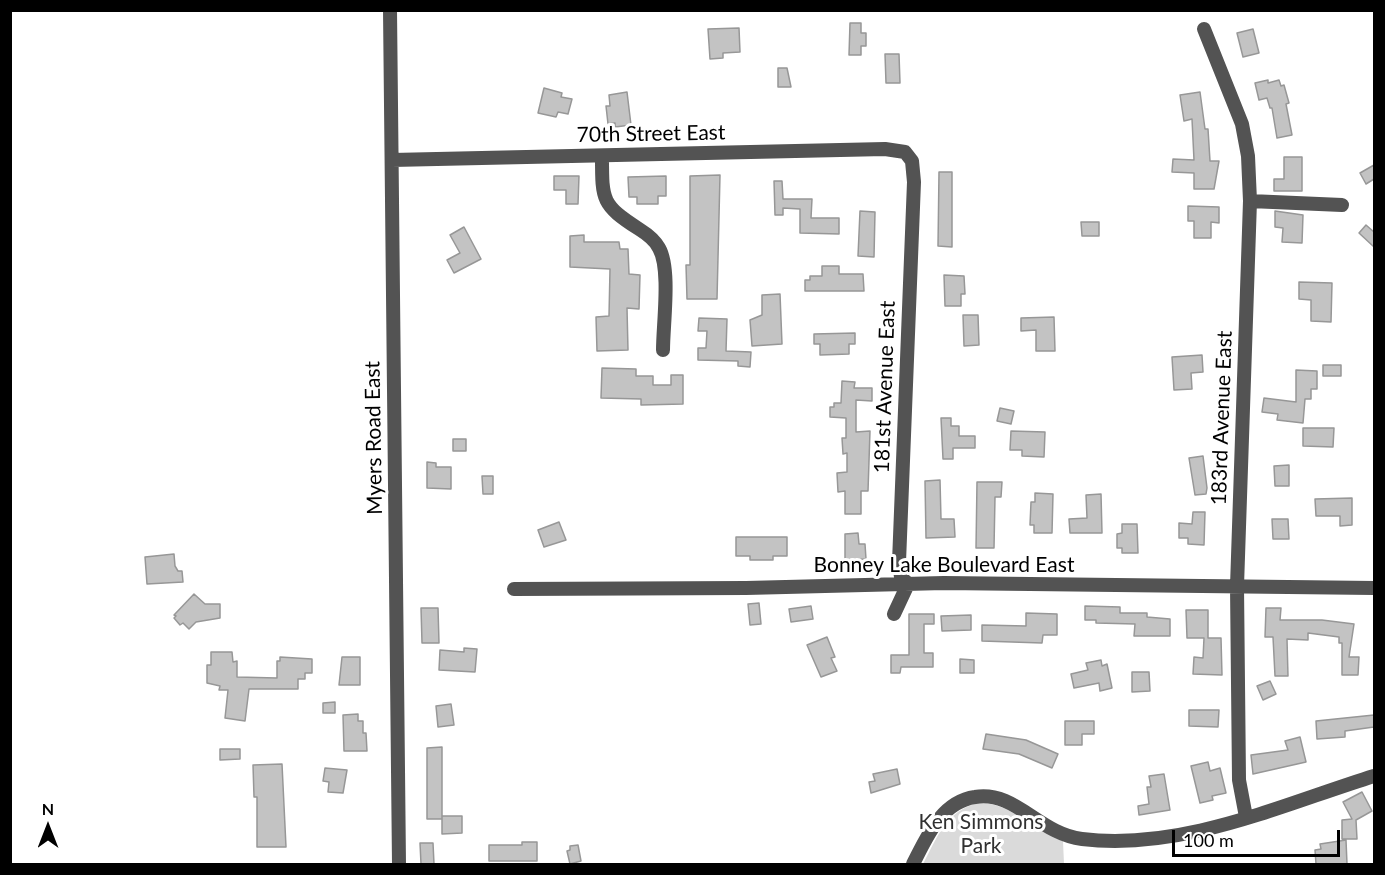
<!DOCTYPE html>
<html>
<head>
<meta charset="utf-8">
<style>
	body { margin:0 }
	#map { position:relative; width:1385px; height:875px; overflow:hidden; background:#fff; font-family:Lato,sans-serif }
	canvas { display:block }
	.frame { position:absolute; inset:0; border:12px solid #000; pointer-events:none }
	.north { position:absolute; left:18px; top:797px; width:60px; height:60px; -webkit-text-stroke:4px #fff; paint-order:stroke; rotate:0deg; font-size:16px; font-weight:700; line-height:24px; text-align:center; color:#000 }
	.north::after { content:''; display:block; margin:auto; width:21px; height:27px; background:#000; clip-path:polygon(50% 0,100% 100%,50% 72%,0 100%) }
	.scale { position:absolute; left:1172px; top:830px; width:168px; height:27px; box-sizing:border-box; border:3px solid #000; border-top:0; padding-left:8px; font-size:18px; line-height:21px; white-space:nowrap; color:#000; -webkit-text-stroke:4px #fff; paint-order:stroke }
</style>
</head>
<body>
<div id="map">
<canvas width="1385" height="875"></canvas>
<div class="frame"></div>
<div class="north">N</div>
<div class="scale">100 m</div>
</div>
<script>
const context = document.querySelector('canvas').getContext('2d');
context.lineJoin = 'round';
function fill(path, color) {
  context.fillStyle = color;
  context.fill(path, 'evenodd');
}
function strokePath(path, color, width, dash) {
  context.strokeStyle = color;
  context.lineWidth = width;
  context.lineCap = dash ? 'butt' : 'round';
  context.setLineDash(dash || []);
  context.stroke(path);
}
function write(font, color, halo, rows, align = 'center') {
  context.font = font + ' Lato,sans-serif';
  context.lineWidth = 6;
  context.setLineDash([]);
  context.textBaseline = 'middle';
  context.strokeStyle = halo;
  context.fillStyle = color;
  for (const [text, x, y, turn = 0] of rows) {
    context.save();
    context.translate(x, y);
    context.rotate((+turn || 0) * Math.PI / 180);
    context.textAlign = isNaN(turn) ? turn : align;
    if (halo) context.strokeText(text, 0, 0);
    context.fillText(text, 0, 0);
    context.restore();
  }
}
fill(new Path2D(`
	M979 803C1011 802 1032 831 1063 841L1064 864H923C937 838 946 810 979 803Z`), '#dadada');
const building = new Path2D(`
	M850 23H861V33H866V46H861V55H849Z
	M739 28 740 52 723 53V58L710 59 708 29Z
	M1253 29 1259 53 1243 57 1237 33Z
	M885 54H899L900 83H886Z
	M778 68H787L791 87H778Z
	M1268 80V83L1279 80 1281 86 1284 85 1289 103 1286 104 1292 135 1277 138 1272 108H1270L1267 98 1259 100 1255 83Z
	M544 88 562 93 561 97 572 99 568 114 558 112 556 117 538 113Z
	M627 92 631 125 615 127V123L608 124 606 106H610L609 95Z
	M1200 92 1205 129H1208L1210 161H1219L1214 189H1194V173L1172 172 1173 159 1194 160 1192 119 1184 121 1180 95Z
	M1284 157H1302V191H1274V179H1284Z
	M1374 165V179L1366 184 1360 173Z
	M939 172H952V247L938 246Z
	M720 175 717 299H687L686 265H690V176Z
	M554 176H579L578 204H566V190H554Z
	M666 176V196H658V204H637V197H629L628 177Z
	M774 181H782L783 199H812L811 218H839V234L800 233V209L783 208V215H775Z
	M1188 206 1219 207V223L1211 222V238H1194V221H1188Z
	M860 211 875 212 874 257 858 256Z
	M1275 211 1303 215 1302 243 1282 242 1283 228 1275 227Z
	M1081 222H1099V236H1082Z
	M1366 225 1374 232V247L1359 233Z
	M464 227 481 259 454 273 447 260 460 253 450 235Z
	M584 235V242H619L620 249H628L629 274 640 275 639 309 627 308 628 350 597 351 596 317 609 316 610 269 570 267V236Z
	M822 266H839V274H863L864 291H805V280H810V276H822Z
	M944 275 964 276 965 294H961V306H945Z
	M1299 282 1332 283 1331 322 1311 321V300L1299 299Z
	M780 294 782 344 752 346 750 320 762 315V295Z
	M963 315H978L979 345 964 346Z
	M1054 317 1055 351H1036V330L1021 331V318Z
	M699 318 727 319 726 351 751 352 750 367 738 366V361L698 360V348H706L707 331H698Z
	M855 333V344H849V354L820 355V344H814V334Z
	M1202 355 1203 372 1191 373 1192 389 1174 390 1172 357Z
	M1323 365H1341V376H1323Z
	M602 368 636 369V376H653V385H671V375H683V404L641 405V399L601 398Z
	M1296 370 1317 371V389H1311V399H1305L1303 423 1277 420 1278 414 1262 412 1264 398 1296 402Z
	M842 381 855 382 854 388H872V401L856 400V432L870 431 868 491H861V514H845V491L838 492 837 473 847 472V453L843 454 842 438H846V418L830 417V407H834V403H841Z
	M1000 408 1014 411 1011 424 997 421Z
	M941 418H951V426H959V436H975V448H953V459H943Z
	M1303 428H1334L1333 447 1303 446Z
	M1011 431 1045 432 1044 457 1022 456V450H1010Z
	M453 439H466V451H453Z
	M1203 456 1207 488 1206 494 1195 495 1189 458Z
	M427 462 436 463V467H451V489L427 488Z
	M1289 465V486H1275L1274 466Z
	M482 476H493V494H483Z
	M940 480 941 519H954L955 537 926 538 925 481Z
	M977 482H1002L1001 497H995L994 548H976Z
	M1035 493 1053 494 1052 533H1034V525H1030L1031 502H1035Z
	M1101 494 1102 533H1070L1069 519 1087 518 1086 495Z
	M1352 498V525L1340 526V516H1316L1315 499Z
	M1193 512H1205L1204 545 1188 544V538H1179V523L1192 524Z
	M1272 519H1288L1289 539H1273Z
	M559 522 566 540 544 547 538 530Z
	M1122 524H1137L1138 553H1122V548H1117V534L1122 533Z
	M858 533 859 544H865L866 559 845 560V534Z
	M736 537H787V556H773V560H750V556H736Z
	M174 554 175 566 178 571H182L183 582 147 584 145 557Z
	M194 594 205 604H220V618L196 622 189 629 183 623 180 625 174 618 176 616 174 615Z
	M759 603 761 624 750 625 748 604Z
	M811 606 813 619 791 622 789 609Z
	M1085 606 1120 607V613H1147V617L1170 619V636H1134L1135 624 1096 623V620H1085Z
	M421 608H438L439 643H422Z
	M1266 608H1281L1280 620H1322L1354 624 1349 657H1359L1358 675H1342V643H1339V637L1308 633V640L1287 639 1288 676H1275L1273 637H1265Z
	M1186 610H1208V638H1221L1222 675 1193 674 1194 657 1203 658 1204 638H1187Z
	M1026 613 1057 614V635H1043L1042 643 982 641V625L1026 626Z
	M909 614H934V624H924V653H933V667H901L900 673H891V655H909Z
	M971 615V630L942 631 941 616Z
	M827 637 835 657 831 658 837 671 821 677 807 645Z
	M464 648 477 649 475 672 439 670 440 650 464 652Z
	M211 652H232L233 662 237 661V677L277 678V661H280V657L312 659V673H305V679H298V689H249L245 721 225 718 228 690H219L220 686 207 683V665H211Z
	M342 657H360V685H339Z
	M960 659 974 660V673H960Z
	M1101 660 1102 666 1107 664 1112 688 1100 691 1099 683 1074 688 1071 674 1088 670 1086 663Z
	M1132 672H1149L1150 691 1132 692Z
	M1270 681 1276 694 1263 700 1257 686Z
	M335 702V713H323V703Z
	M451 704 454 725 438 727 436 706Z
	M1189 710H1219L1218 727 1189 726Z
	M358 714V721H363V733H366L367 751H344L343 715Z
	M1374 715V727L1345 731V737L1317 739 1316 721Z
	M1065 721H1094V734H1082V745H1065Z
	M986 734 1026 740 1058 754 1052 768 1019 754 983 749Z
	M1300 737 1306 762 1253 774 1251 755 1288 750 1285 741Z
	M442 747V819H427V748Z
	M220 749H240V759L220 760Z
	M1208 762 1210 771 1220 768 1226 793 1212 796 1213 800 1200 803 1191 766Z
	M282 764 286 847H257V797H254L253 765Z
	M325 768 347 770 343 793 328 792 329 782 323 781Z
	M897 769 900 784 871 793 869 782 875 781 873 774Z
	M1164 774 1170 810 1139 815 1138 806 1149 804 1147 787H1151L1149 776Z
	M1362 792 1372 811 1356 820 1357 839H1342V820L1352 819 1343 802Z
	M442 816H462V833L442 834Z
	M1346 840 1347 864H1316L1315 850 1321 849 1320 844Z
	M522 842H537V861H489V845H522Z
	M420 843H433L434 864H421Z
	M578 845 581 861 570 864 567 851 570 850V846Z`);
fill(building, '#c3c3c3');
strokePath(building, '#979797', 1.5);
strokePath(new Path2D(`
	M390 10 399 864
	M1204 29 1242 124 1248 156 1250 201 1237 586 1239 780 1246 817
	M602 157C602 201 602 205 639 229 647 234 655 240 659 248 671 269 663 324 663 350
	M392 160 885 149 905 152 912 161 914 182 899 562 901 577 908 584
	M1250 201 1342 205
	M514 589 746 588 944 583 1374 588
	M894 614 908 584
	M913 864C927 837 941 802 975 797 1015 790 1039 834 1082 839 1182 851 1281 805 1374 776`), '#535353', 14);
write('21px', '#000', '#fff', [
	["70th Street East",651,134,-1],
	["181st Avenue East",885,387,-88],
	["183rd Avenue East",1222,418,-88],
	["Myers Road East",374,438,-91],
	["Bonney Lake Boulevard East",944,565]
]);
write('21px', '#313131', '#fff', [
	["Ken Simmons",981,822],
	["Park",981,846]
]);
</script>
</body>
</html>
